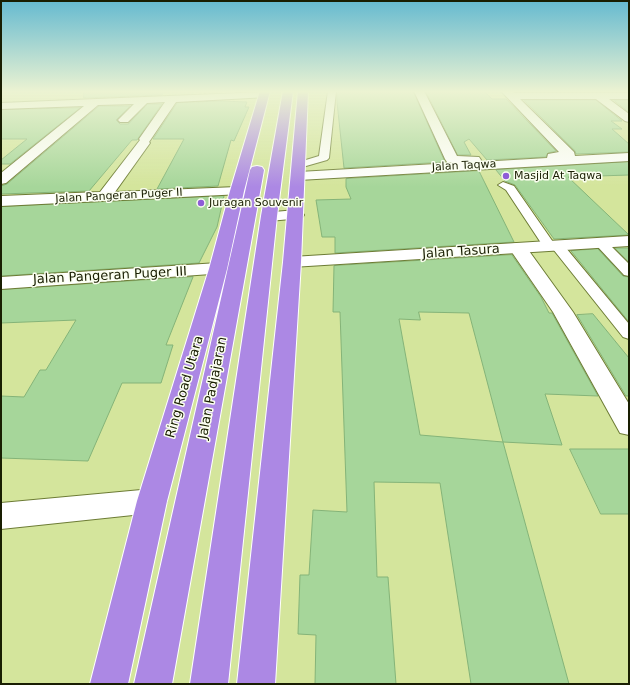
<!DOCTYPE html>
<html>
<head>
<meta charset="utf-8">
<style>
	body { margin:0 }
	#map { position:relative; width:630px; height:685px; overflow:hidden; background:#d4e59c; font-family:"DejaVu Sans",sans-serif }
	canvas { display:block }
	.frame { position:absolute; inset:0; border:2px solid #191e02; pointer-events:none }
</style>
</head>
<body>
<div id="map">
<canvas width="630" height="685"></canvas>
<div class="frame"></div>
</div>
<script>
const context = document.querySelector('canvas').getContext('2d');
context.lineJoin = 'round';
function fill(path, color) {
  context.fillStyle = color;
  context.fill(path, 'evenodd');
}
function strokePath(path, color, width, dash) {
  context.strokeStyle = color;
  context.lineWidth = width;
  context.lineCap = dash ? 'butt' : 'round';
  context.setLineDash(dash || []);
  context.stroke(path);
}
function write(font, color, halo, rows, align = 'center') {
  context.font = font + ' "DejaVu Sans",sans-serif';
  context.lineWidth = 3;
  context.setLineDash([]);
  context.textBaseline = 'middle';
  context.strokeStyle = halo;
  context.fillStyle = color;
  for (const [text, x, y, turn = 0] of rows) {
    context.save();
    context.translate(x, y);
    context.rotate((+turn || 0) * Math.PI / 180);
    context.textAlign = isNaN(turn) ? turn : align;
    if (halo) context.strokeText(text, 0, 0);
    context.fillText(text, 0, 0);
    context.restore();
  }
}
const building = new Path2D(`
	M84 91H165L162 95 84 98Z
	M337 91H413L445 162 344 168 337 102Z
	M426 91H484L492 99H506L556 151 548 153 546 157 487 160 469 139 464 142 471 155H458Z
	M524 100H596L622 121H611L622 129H612L629 144V152L576 154 575 151Z
	M614 100H629V112Z
	M221 101 247 102 245 107H249L234 141 231 140 218 186 157 189 184 139H153L177 103Z
	M148 104H162L137 140H132L89 191 1 194V186L7 184 99 106H130L116 120 120 124H128Z
	M80 108 10 164H1V160L27 139H1V110Z
	M629 162V175L568 177 629 235 554 239 515 185 505 181 496 170Z
	M479 171 514 242 335 253V237H322L316 200 351 199 346 187V179Z
	M224 196 217 227 199 263 1 276V207Z
	M615 248H629V262Z
	M598 249 623 276 629 277V322L571 251Z
	M512 255 541 297 549 313H552L598 396 545 394 562 445 503 442 569 684H471L440 483 374 482 377 577H388L396 684H315L316 635 298 634 300 575H309L313 510 347 512 340 312H333L334 266ZM419 312 469 313 503 442 420 435 399 319 420 320Z
	M193 277 166 345H173L161 383H122L88 461 1 458V396L24 397 40 370H46L76 320 1 323V290Z
	M593 314 629 358V396H626L577 315Z
	M570 449H629V514H601Z`);
fill(building, '#a6d69a');
strokePath(building, '#84b378', 1);
const service = new Path2D(`
	M328 91H336L329 158 327 160 299 168 296 167 294 165 296 163 319 156Z
	M503 182 514 186 553 242H561L629 324V339L623 337 553 249H545L506 190 498 185Z
	M601 239 605 240 629 264V276L624 275 597 246 595 243 597 240Z`);
const minor = new Path2D(`
	M414 91H424L457 156 479 157 481 160 480 162 547 158 548 154 559 152 501 91H512L514 93H629V99H609L629 114V122L625 121 596 99H520L574 152 575 156 629 153V161L299 180 294 179 292 176 294 173 299 172 453 163 447 162 445 159Z
	M264 92 268 93 269 95 268 97 176 102 149 142 150 143 115 192 237 187 242 188 244 191 242 194 1 206V196L100 192 140 140 139 139 165 102 147 103 128 122H120L118 120 134 104 98 105 6 183 1 184V173L84 106 1 109V103Z
	M518 243 524 244 573 312 629 404V435L620 433 553 312 509 248 512 244Z
	M218 263 225 265 227 269 225 273 1 289V277Z
	M152 489 162 492 167 501 162 510 152 513 1 529V503Z`);
const tertiary = new Path2D(`
	M296 210 302 212 304 215 302 218 269 221 263 219 261 216 263 213Z
	M629 236V246L292 267 286 266 283 262 286 258 292 257Z`);
const trunk = new Path2D(`
	M260 91H270L244 191 227 269 167 501 128 684H90L137 501 209 269 230 191Z
	M283 91H293L277 216 228 684H190L261 216Z
	M298 91H308L301 262 275 684H237L283 262Z
	M257 166 262 167 264 170 172 684H134L250 170 252 167Z`);
strokePath(service, '#6d7c35', 2);
strokePath(minor, '#6d7c35', 2);
strokePath(tertiary, '#6d7c35', 2);
strokePath(trunk, '#fff', 2);
fill(service, '#fff');
fill(minor, '#fff');
fill(tertiary, '#fff');
fill(trunk, '#ac88e4');
const sky = context.createLinearGradient(0, 0, 0, 187);
sky.addColorStop(0, '#65bad0');
sky.addColorStop(0.49, '#ecf3d2');
sky.addColorStop(1, '#ecf3d200');
context.fillStyle = sky;
context.fillRect(0, 0, 630, 187);
for (const [x, y, r, color] of [
	[506,176,4,"#8e5dd7"],
	[201,203,4,"#8e5dd7"]
]) {
  const dot = new Path2D();
  dot.arc(x, y, r, 0, 2 * Math.PI);
  context.fillStyle = color;
  context.fill(dot);
  strokePath(dot, '#fbfff0', 1.5);
}
write('11px', '#191e02', '#fbfff0', [
	["Jalan Taqwa",464,166,-3],
	["Jalan Pangeran Puger II",119,196,-3]
]);
write('11px', '#191e02', '#fbfff0', [
	["Masjid At Taqwa",514,176],
	["Juragan Souvenir",209,203]
], 'left');
write('13px', '#191e02', '#fbfff0', [
	["Jalan Tasura",461,252,-4],
	["Jalan Pangeran Puger III",110,276,-3],
	["Ring Road Utara",185,387,-74],
	["Jalan Padjajaran",213,388,-79]
]);
</script>
</body>
</html>
